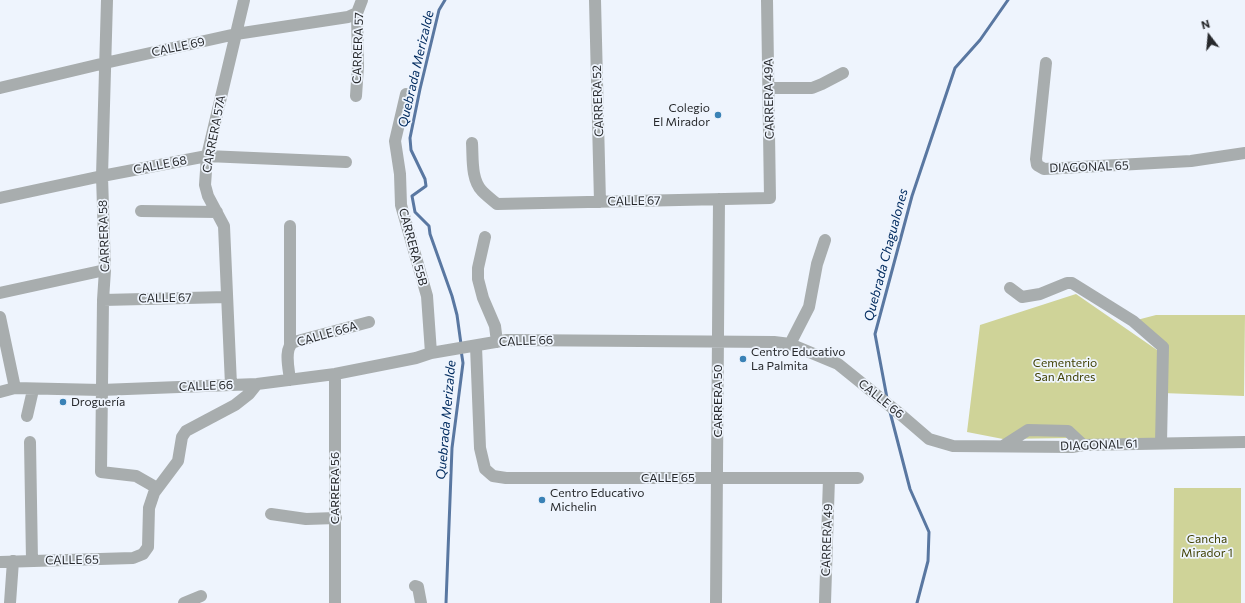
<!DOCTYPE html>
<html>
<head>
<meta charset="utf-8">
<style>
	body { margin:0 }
	#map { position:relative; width:1245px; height:603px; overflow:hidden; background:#eef4fd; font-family:Commissioner,sans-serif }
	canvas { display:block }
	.north { position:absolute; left:1189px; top:16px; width:40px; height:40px; -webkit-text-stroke:3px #eef4fd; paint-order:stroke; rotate:344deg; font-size:11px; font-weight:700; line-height:16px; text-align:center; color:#27292c }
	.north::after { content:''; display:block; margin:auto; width:14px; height:18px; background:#27292c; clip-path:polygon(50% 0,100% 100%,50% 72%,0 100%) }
</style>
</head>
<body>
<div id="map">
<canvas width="1245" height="603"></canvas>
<div class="north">N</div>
</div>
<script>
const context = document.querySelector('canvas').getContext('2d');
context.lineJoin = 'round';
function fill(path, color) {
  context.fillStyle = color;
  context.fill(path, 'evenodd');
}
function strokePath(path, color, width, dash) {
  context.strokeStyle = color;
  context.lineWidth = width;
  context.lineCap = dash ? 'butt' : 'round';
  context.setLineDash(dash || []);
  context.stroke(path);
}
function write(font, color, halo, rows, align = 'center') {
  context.font = font + ' Commissioner,sans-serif';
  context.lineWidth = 3.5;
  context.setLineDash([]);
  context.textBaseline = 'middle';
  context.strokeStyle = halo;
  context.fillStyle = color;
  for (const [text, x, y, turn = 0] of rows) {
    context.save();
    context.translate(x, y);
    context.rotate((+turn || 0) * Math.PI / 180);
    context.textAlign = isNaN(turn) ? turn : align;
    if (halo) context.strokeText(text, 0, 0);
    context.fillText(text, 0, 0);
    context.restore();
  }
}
fill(new Path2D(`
	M1076 294 1157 350V440L1083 445 1070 438 1003 439 967 432 980 325Z
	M1156 315H1245L1244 396 1162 393 1163 347 1133 321Z
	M1174 488H1241V603H1173Z`), '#cfd398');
strokePath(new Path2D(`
	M445 0 439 10 420 89 410 138 411 150 425 179 426 186 412 196 415 212 429 226 430 234 452 296 457 315 461 344
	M887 398 875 334 912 196 955 68 980 40 1008 0
	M890 412 910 489 929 532 928 561 917 603
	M446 603 452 448 463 363 461 350`), '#5977a1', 3);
strokePath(new Path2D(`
	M107 0 102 176 105 270 103 300 101 472 136 476 157 488
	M595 0 600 202
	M1046 63 1036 159 1037 165 1044 169 1191 161 1245 153
	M0 88 105 63 236 34 348 17 357 13
	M769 88H812L822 84 843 73
	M406 94 395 141 400 174 401 205 427 296 431 353
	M356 96 358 66 357 13 362 0
	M472 143C473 159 471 179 482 191 487 196 492 200 497 204L770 198 767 0
	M0 198 102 176 207 156 346 162
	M141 211 217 212
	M485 237 478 268V279L483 298 495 326 497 342
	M1010 288 1022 297 1040 294 1067 283H1072L1133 321 1163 347 1161 443
	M0 293 105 270
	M103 300 227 297
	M0 317 15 388
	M290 344V226
	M790 344 809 307 817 264 825 240
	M476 346 480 448 485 469 493 476 506 478H858
	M290 380C289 369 283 348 294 342L369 322
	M231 385 224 226 208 196 205 185 207 156 244 0
	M0 392 15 388 101 390 257 384 335 374 416 358 431 353 507 340 774 342 790 344 838 364 900 414 929 439 953 446 1072 447 1083 445 1245 442
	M27 416 33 390
	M30 442 32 561
	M1003 446 1028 430 1068 431 1083 445
	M271 514 306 519 336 518
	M0 562 133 558 143 554 148 547 149 508 154 493 178 461 182 437 186 431 235 405 249 394 257 384
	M415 586 418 587 421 603
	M10 603 13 561
	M184 603 201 596
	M335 603V374
	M716 603C718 468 717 334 719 199
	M825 603 829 478`), '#a8adae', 12);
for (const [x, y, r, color] of [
	[718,115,4,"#3a82b6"],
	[743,359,4,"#3a82b6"],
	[63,402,4,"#3a82b6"],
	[542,500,4,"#3a82b6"]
]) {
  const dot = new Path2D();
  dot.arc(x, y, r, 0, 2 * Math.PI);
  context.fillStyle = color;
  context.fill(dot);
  strokePath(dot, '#eef4fd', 1.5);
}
write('12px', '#27292c', '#eef4fd', [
	["CALLE 69",178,47,-12],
	["CARRERA 57",358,48,-88],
	["CARRERA 49A",769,99,-91],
	["CARRERA 52",598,101,-92],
	["CARRERA 57A",214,134,-79],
	["CALLE 68",160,165,-11],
	["DIAGONAL 65",1089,167,-2],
	["CALLE 67",634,201,-1],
	["CARRERA 58",104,236,-92],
	["CARRERA 55B",413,247,75],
	["CALLE 67",165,298,-1],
	["CALLE 66A",327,334,-16],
	["CALLE 66",526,341,-2],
	["CALLE 66",206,386,-2],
	["CALLE 66",881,399,39],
	["CARRERA 50",718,401,-90],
	["DIAGONAL 61",1099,445,-2],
	["CALLE 65",668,478],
	["CARRERA 56",335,488,-90],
	["CARRERA 49",827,540,-88],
	["CALLE 65",72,560,-1]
]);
write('12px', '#27292c', '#eef4fd', [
	["Colegio",710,108,"right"],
	["El Mirador",710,122,"right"],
	["Centro Educativo",751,352],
	["La Palmita",751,366],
	["Droguería",71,402],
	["Centro Educativo",550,493],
	["Michelin",550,507]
], 'left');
write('12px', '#414205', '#eef4fd', [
	["Cementerio",1065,363],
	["San Andres",1065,377],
	["Cancha",1207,539],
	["Mirador 1",1207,553]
]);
write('italic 13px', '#022c60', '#eef4fd', [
	["Quebrada Merizalde",416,69,-77],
	["Quebrada Chagualones",886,255,-75],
	["Quebrada Merizalde",446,420,-85]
]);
</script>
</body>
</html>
